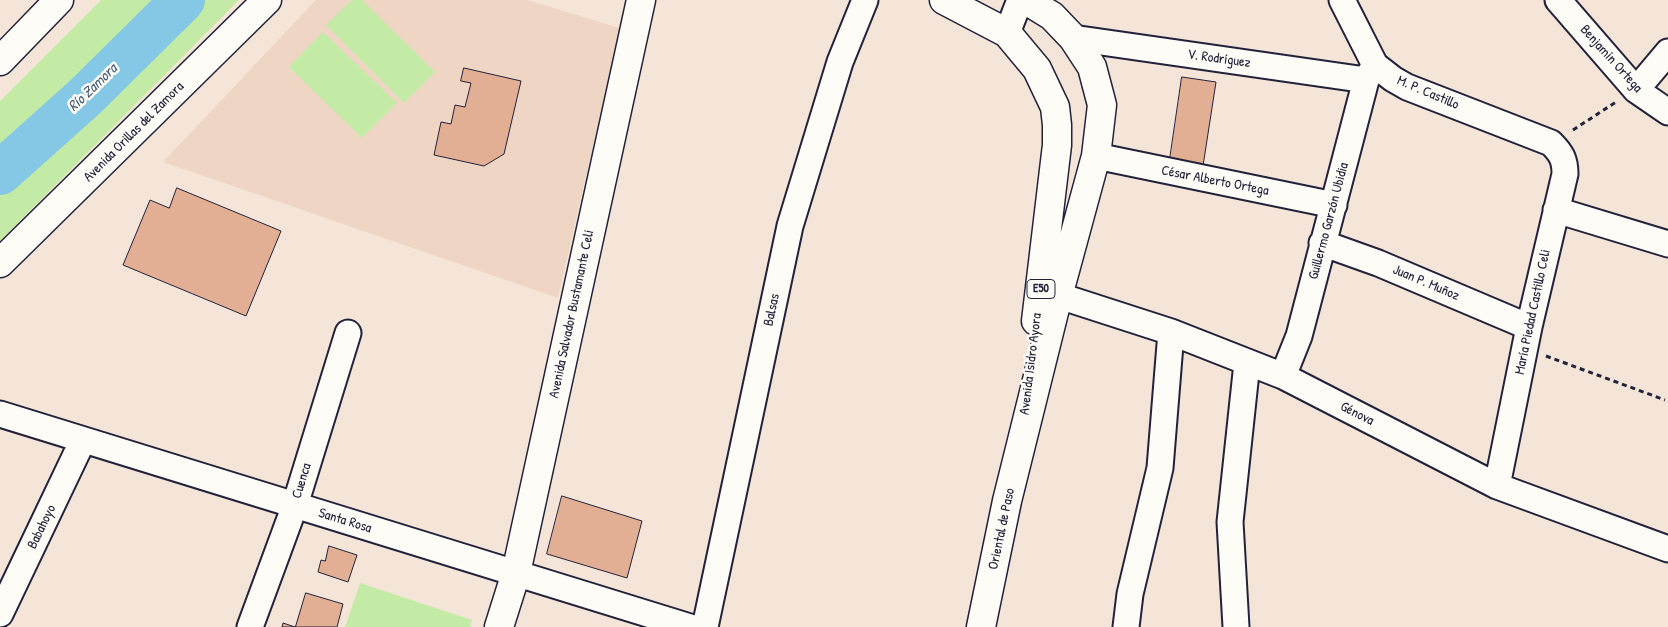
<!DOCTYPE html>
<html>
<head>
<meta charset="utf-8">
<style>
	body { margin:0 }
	canvas { display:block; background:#f5e5d9 }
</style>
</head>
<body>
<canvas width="1668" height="627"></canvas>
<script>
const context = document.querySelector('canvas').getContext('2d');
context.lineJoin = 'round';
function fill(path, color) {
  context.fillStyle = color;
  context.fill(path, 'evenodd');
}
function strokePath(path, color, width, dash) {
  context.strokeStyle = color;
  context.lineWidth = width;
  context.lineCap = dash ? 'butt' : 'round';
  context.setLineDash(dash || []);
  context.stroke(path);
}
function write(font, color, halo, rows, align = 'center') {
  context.font = font + ' "Patrick Hand",sans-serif';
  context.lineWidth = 5;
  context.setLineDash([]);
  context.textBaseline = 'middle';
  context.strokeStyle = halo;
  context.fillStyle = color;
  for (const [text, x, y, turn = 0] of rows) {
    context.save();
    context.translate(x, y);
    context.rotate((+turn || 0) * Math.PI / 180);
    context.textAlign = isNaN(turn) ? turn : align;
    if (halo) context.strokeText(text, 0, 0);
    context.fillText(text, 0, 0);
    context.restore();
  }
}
fill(new Path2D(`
	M316 0H527L620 28 558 298 163 162Z`), '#efd5c4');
fill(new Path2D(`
	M101 0H239L0 241V101Z
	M352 0H362L435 72 404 103 326 25Z
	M323 32 397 103 362 138 289 67Z
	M360 583 472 620 470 627H345Z`), '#c3eba6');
strokePath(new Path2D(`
	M0 173 85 97 183 0`), '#85c8e6', 44);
const building = new Path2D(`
	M464 68 521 81 504 154 484 166 434 155 441 122 451 124 455 105 465 107 471 83 461 81Z
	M1182 77 1216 82 1203 166 1170 159Z
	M177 188 281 231 246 316 123 265 150 200 169 208Z
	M562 496 642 521 627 578 547 554Z
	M329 546 357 555 348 582 318 572 321 560 325 561Z
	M306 593 343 604 337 627H282L283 623 295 627Z`);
fill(building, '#e2af94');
strokePath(building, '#22223b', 1);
const minor = new Path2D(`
	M1342 0 1375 65 1393 79 1407 87 1551 143C1561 153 1565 159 1565 174L1529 327 1497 486
	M1558 0 1636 90 1668 112
	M1007 33 1020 0
	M1073 38 1366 80
	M1636 90 1668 52
	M1096 156 1334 205
	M1556 210 1668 244
	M1322 243 1378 263 1529 327
	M1041 290 1171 332 1283 376 1497 486 1668 549
	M1283 376 1299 336 1366 80 1375 65
	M0 414 690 627
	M0 614 83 440
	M250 627 295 505 348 333
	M705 627 790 226 840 62 865 0
	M1126 627 1130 594 1160 468 1171 332
	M1236 627 1230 522 1247 363`);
const secondary = new Path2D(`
	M499 627 516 573 641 0`);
const primary = new Path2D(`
	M0 61 59 0
	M0 263 267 0`);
const trunk = new Path2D(`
	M944 0 1007 33 1037 69 1055 107 1057 125V145L1036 321
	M981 627 1007 501 1058 296 1096 156 1102 105 1092 67 1073 38 1052 16 1026 0`);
strokePath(minor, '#22223b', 29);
strokePath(secondary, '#22223b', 31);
strokePath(primary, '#22223b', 31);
strokePath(trunk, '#22223b', 31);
strokePath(new Path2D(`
	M1573 130 1616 102
	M1546 356 1665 400`), '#22223b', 3, [5, 4]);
strokePath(minor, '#fdfcf7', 25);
strokePath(secondary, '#fdfcf7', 28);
strokePath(primary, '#fdfcf7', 28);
strokePath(trunk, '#fdfcf7', 28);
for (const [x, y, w] of [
	[1041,289,28]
]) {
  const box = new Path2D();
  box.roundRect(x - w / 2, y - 9.5, w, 19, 4);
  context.fillStyle = '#fdfcf7';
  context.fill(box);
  strokePath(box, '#22223b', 1);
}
write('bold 12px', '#22223b', null, [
	["E50",1041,289]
]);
write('14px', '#22223b', '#fdfcf7', [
	["V. Rodríguez",1219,59,8],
	["Benjamín Ortega",1611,59,48],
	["M. P. Castillo",1428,93,23],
	["Avenida Orillas del Zamora",134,132,-45],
	["César Alberto Ortega",1215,181,11],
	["Guillermo Garzón Ubidia",1329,221,-75],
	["Juan P. Muñoz",1426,283,23],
	["Balsas",772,310,-78],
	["María Piedad Castillo Celi",1533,312,-78],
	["Avenida Salvador Bustamante Celi",572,314,-78],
	["Avenida Isidro Ayora",1031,364,-83],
	["Génova",1357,414,27],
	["Cuenca",302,481,-73],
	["Santa Rosa",345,521,17],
	["Babahoyo",42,527,-64],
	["Oriental de Paso",1002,529,-78]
]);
write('italic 15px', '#455c77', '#fdfcf7', [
	["Río Zamora",93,88,-44]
]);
</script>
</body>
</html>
